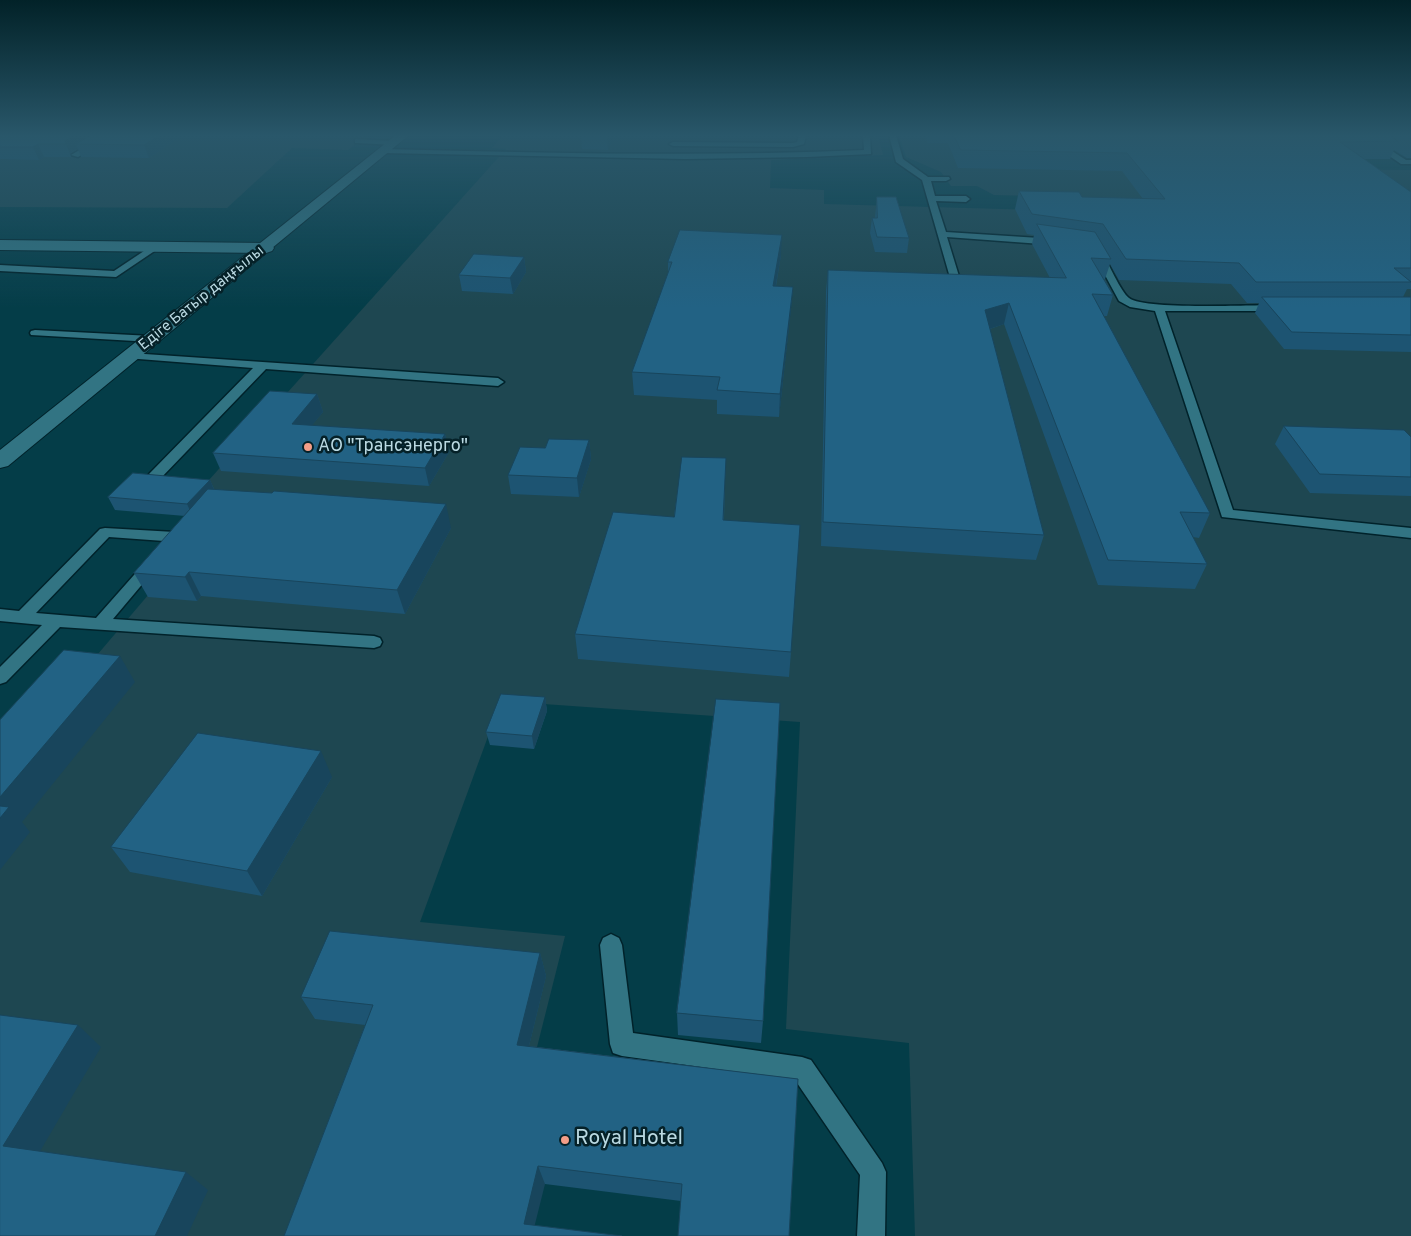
<!DOCTYPE html>
<html>
<head>
<meta charset="utf-8">
<style>
	body { margin:0 }
	canvas { display:block; background:#043d48 }
</style>
</head>
<body>
<canvas width="1411" height="1236"></canvas>
<script>
const context = document.querySelector('canvas').getContext('2d');
context.lineJoin = 'round';
function fill(path, color) {
  context.fillStyle = color;
  context.fill(path, 'evenodd');
}
function strokePath(path, color, width, dash) {
  context.strokeStyle = color;
  context.lineWidth = width;
  context.lineCap = dash ? 'butt' : 'round';
  context.setLineDash(dash || []);
  context.stroke(path);
}
function write(font, color, halo, rows, align = 'center') {
  context.font = font + ' Overpass,sans-serif';
  context.lineWidth = 5;
  context.setLineDash([]);
  context.textBaseline = 'middle';
  context.strokeStyle = halo;
  context.fillStyle = color;
  for (const [text, x, y, turn = 0] of rows) {
    context.save();
    context.translate(x, y);
    context.rotate((+turn || 0) * Math.PI / 180);
    context.textAlign = isNaN(turn) ? turn : align;
    if (halo) context.strokeText(text, 0, 0);
    context.fillText(text, 0, 0);
    context.restore();
  }
}
fill(new Path2D(`
	M0 135H367L348 150 292 148 227 208 0 207Z
	M503 135H878L883 155 771 160 770 188 824 190V204L1110 212 1082 197 994 195 977 186H951L941 172 906 157 899 135H1170L1203 168 1411 170V1236H915L909 1043 786 1029 800 722 501 701 420 922 565 936 532 1067 307 1236H0V769L218 513 200 490 506 149 492 148Z`), '#1e4751');
const service = new Path2D(`
	M105 135H114L78 157 71 155Z
	M799 135H806L804 144 793 147 673 146 669 144 673 142 793 143 797 142Z
	M863 135H870L871 154 807 157 686 159 383 153 379 151 383 149C543 153 704 157 864 150Z
	M889 135H896L903 159 928 177H949L950 179 946 181H931L935 196H966L970 199 966 202 936 201 946 232 1055 239 1060 242 1055 245 947 237 962 286 961 288H953L922 180 896 162Z
	M1359 135H1367L1406 160H1411V164H1401Z
	M355 139 394 141 398 143 394 145 358 143H355Z
	M156 243 161 246 159 248 116 277 0 271V265L114 271Z
	M1097 248 1102 251C1107 261 1121 292 1129 298 1144 310 1253 305 1279 305L1284 308 1279 311H1165L1233 510 1411 528V538L1222 517 1155 311 1130 307 1119 301 1092 251Z
	M35 330 152 336 158 339 152 342 31 335 30 333 31 331Z
	M130 353 498 378 504 382 498 386 266 369 159 480 154 481 147 477 149 474 253 368 126 358 124 356 126 354Z
	M105 528 175 532 180 534 182 537 113 619 374 636 380 638 382 642 380 646 374 648 60 627 6 682 0 684V667L42 625 0 621V609L19 611 100 529ZM109 537 164 541 96 618 36 613Z
	M611 934 619 938 622 945 633 1033 802 1057 811 1060 882 1163 886 1172 885 1236H857L860 1175 795 1080 622 1056 613 1053 610 1044 600 945 603 938Z`);
const tertiary = new Path2D(`
	M0 240 266 243 272 245 274 248 272 251 266 253 0 250Z`);
const secondary = new Path2D(`
	M396 135H409L8 466 0 468V450Z`);
strokePath(service, '#00222a', 3);
strokePath(tertiary, '#00222a', 2);
strokePath(secondary, '#00222a', 2);
fill(service, '#327483');
fill(tertiary, '#327483');
fill(secondary, '#327483');
fill(new Path2D(`
	M0 135H183L149 158 81 157 78 149 70 153 71 157H44L39 160 0 159Z
	M582 135H614L608 150 582 149 581 137Z
	M925 135H1411V158H1407L1394 150 1390 159H1364L1411 192V289H1407L1403 297H1411V352L1284 349 1255 313 1259 303H1247L1231 284 1119 280 1110 264 1105 279H1104L1113 295 1107 316H1104L1210 513 1199 538 1193 537 1207 564 1195 589 1098 585 1004 324 990 329 1044 535 1036 560 821 546 826 291 828 270 1050 278 1032 244 1034 235 1027 234 1015 209 1019 191 1082 197 1143 199 1122 171 958 168 948 143H928Z
	M877 197 909 238 907 253 875 252 870 233 872 218H875Z
	M781 255 776 286 793 287 791 308 779 417 717 414V400L634 395 632 372 668 273V262Z
	M524 257 526 272 513 294 462 291 459 275Z
	M317 394 323 412 311 426 445 434 449 452 429 486 221 471 213 453Z
	M1284 426 1411 437V496L1310 493 1275 444Z
	M589 440 591 459 579 497 511 494 508 475 545 448Z
	M210 480 214 489 451 528 405 614 201 596 197 601 148 597 134 573 185 516 115 510 108 497Z
	M725 482 724 520 791 652 789 677 578 659 575 634 674 517Z
	M545 697 547 711 534 749 490 745 486 732Z
	M332 777 262 896 130 872 111 847Z
	M540 953 546 976 529 1046 798 1079 681 1201 545 1184 284 1236 365 1025 315 1019 301 997Z
	M677 1013 763 1021 761 1043 678 1035Z`), '#1d5472');
fill(new Path2D(`
	M75 135H102L76 144 78 149 70 153 71 157 65 141Z
	M160 135H183L149 158 144 145Z
	M608 135H614L608 150 607 137Z
	M38 144 44 157 39 160 33 147Z
	M782 235 781 255 772 307 773 286Z
	M524 257 526 272 513 294 510 278Z
	M793 287 791 308 779 417 780 394Z
	M1009 303 1004 324 980 332 985 310Z
	M317 394 323 412 298 442 292 424Z
	M445 434 449 452 429 486 425 468Z
	M589 440 591 459 579 497 577 478Z
	M210 480 215 492 193 517 187 504Z
	M446 504 451 528 405 614 397 590Z
	M189 572 201 596 197 601 185 577Z
	M120 656 135 682 22 822 30 832 0 870V797Z
	M545 697 547 711 534 749 532 736Z
	M321 751 332 777 262 896 247 871Z
	M540 953 546 976 524 1066 517 1045Z
	M78 1025 101 1047 32 1165 3 1146Z
	M538 1166 545 1184 532 1236 524 1224Z
	M186 1172 208 1190 187 1236H155Z`), '#18455c');
const building = new Path2D(`
	M0 135H75L65 141 66 144H38L33 147H0Z
	M92 135H160L144 145 76 144Z
	M582 135H608L607 137H581Z
	M954 135H1388L1398 141 1340 142 1411 192V268H1394L1411 282H1256L1239 263 1126 259 1103 224 1032 214 1019 191 1079 192 1082 197 1165 199 1127 153 961 150Z
	M1405 135H1411V139Z
	M877 197H896L909 238 877 237 872 218H877Z
	M1037 224 1095 232 1111 259 1091 258 1113 295 1092 294 1210 513 1180 512 1207 564 1108 560 1009 303 985 310 1044 535 823 522 828 270 1066 278Z
	M680 230 782 235 773 286 793 287 780 394 717 390 720 377 632 372 672 262H668Z
	M474 254 524 257 510 278 459 275Z
	M1262 297H1411V335L1292 332Z
	M270 391 317 394 292 424 445 434 425 468 213 453Z
	M1284 426 1404 430 1411 437V477L1320 474Z
	M549 439 589 440 577 478 508 475 520 447 545 448Z
	M682 457 726 458 723 520 800 525 791 652 575 634 613 512 674 517Z
	M133 473 210 480 187 504 108 497Z
	M208 489 272 493 274 491 446 504 397 590 189 572 185 577 134 573Z
	M64 650 120 656 0 797V720Z
	M501 694 545 697 532 736 486 732Z
	M716 699 780 703 763 1021 677 1013Z
	M198 733 321 751 247 871 111 847Z
	M0 806 9 807 0 818Z
	M330 931 540 953 517 1045 798 1079 789 1236H678L682 1184 538 1166 524 1224 622 1236H284L373 1005 301 997Z
	M0 1015 78 1025 3 1146 186 1172 155 1236H0Z`);
fill(building, '#226284');
strokePath(building, '#18455c', 1);
const sky = context.createLinearGradient(0, 0, 0, 308);
sky.addColorStop(0, '#022228');
sky.addColorStop(0.44, '#29576a');
sky.addColorStop(1, '#29576a00');
context.fillStyle = sky;
context.fillRect(0, 0, 1411, 308);
for (const [x, y, r, color] of [
	[308,447,5,"#f49e88"],
	[565,1140,5,"#f49e88"]
]) {
  const dot = new Path2D();
  dot.arc(x, y, r, 0, 2 * Math.PI);
  context.fillStyle = color;
  context.fill(dot);
  strokePath(dot, '#052128', 2);
}
write('15px', '#bad9e2', '#052128', [
	["Едіге Батыр даңғылы",202,299,-39]
]);
write('18px', '#bad9e2', '#052128', [
	["АО \"Трансэнерго\"",318,447]
], 'left');
write('21px', '#bad9e2', '#052128', [
	["Royal Hotel",575,1140]
], 'left');
</script>
</body>
</html>
